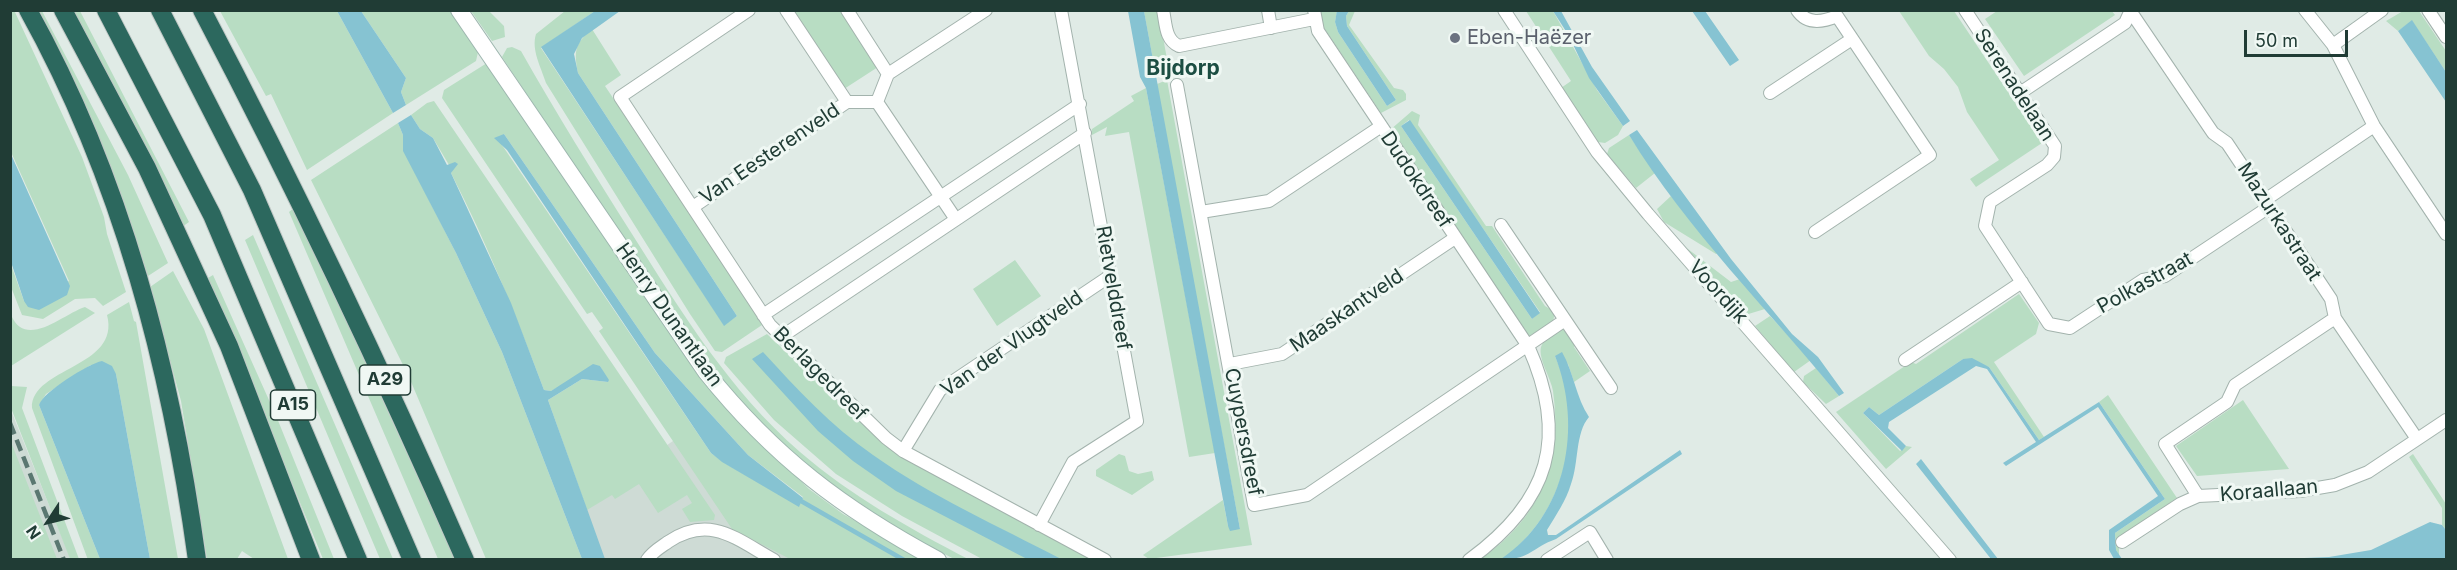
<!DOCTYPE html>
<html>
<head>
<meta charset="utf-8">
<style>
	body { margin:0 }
	#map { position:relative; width:2457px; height:570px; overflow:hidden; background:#e0ebe6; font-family:Inter,sans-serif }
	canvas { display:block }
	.frame { position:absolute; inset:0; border:12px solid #203c35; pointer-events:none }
	.north { position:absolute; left:18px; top:492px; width:60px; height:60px; -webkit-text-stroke:4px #f0f8f4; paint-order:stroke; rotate:235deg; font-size:16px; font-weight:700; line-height:24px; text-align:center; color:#203c35 }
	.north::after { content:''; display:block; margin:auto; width:21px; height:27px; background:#203c35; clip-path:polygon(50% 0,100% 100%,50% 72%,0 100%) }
	.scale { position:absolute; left:2244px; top:30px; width:104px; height:27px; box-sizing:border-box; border:3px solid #203c35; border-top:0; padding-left:8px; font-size:18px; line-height:21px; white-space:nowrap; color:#203c35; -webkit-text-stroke:4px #f0f8f4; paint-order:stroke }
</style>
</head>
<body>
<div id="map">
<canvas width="2457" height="570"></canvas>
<div class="frame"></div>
<div class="north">N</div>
<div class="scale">50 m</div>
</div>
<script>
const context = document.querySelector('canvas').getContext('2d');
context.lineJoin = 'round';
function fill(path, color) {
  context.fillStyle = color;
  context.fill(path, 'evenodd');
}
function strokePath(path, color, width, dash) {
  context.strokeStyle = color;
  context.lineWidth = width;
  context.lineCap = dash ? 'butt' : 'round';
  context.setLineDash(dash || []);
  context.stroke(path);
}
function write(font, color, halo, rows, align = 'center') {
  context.font = font + ' Inter,sans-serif';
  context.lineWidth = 6;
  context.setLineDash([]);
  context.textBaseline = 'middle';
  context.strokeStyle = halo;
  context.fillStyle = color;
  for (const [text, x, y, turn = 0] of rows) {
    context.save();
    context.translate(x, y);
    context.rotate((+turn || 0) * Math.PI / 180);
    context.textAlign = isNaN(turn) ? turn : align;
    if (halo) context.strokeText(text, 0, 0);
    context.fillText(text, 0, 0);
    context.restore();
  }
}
fill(new Path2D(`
	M10 408 69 555 70 559H11Z
	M686 432 725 497 844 559H595L576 508Z`), '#cedbd5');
fill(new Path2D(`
	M14 10 82 157 104 217 107 234 126 292 103 306 95 298 75 299 43 319 22 315 11 287 10 262 24 301 69 281 11 152 10 11Z
	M34 11H42L128 175 168 263 148 276 127 219Z
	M72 11H80L189 222 182 227Z
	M220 11H337L393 113 307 170 271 94 266 96Z
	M361 11H450L478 52 476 61 406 105 401 92 406 78Z
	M471 11H489L504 26 505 37 492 41Z
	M565 11H595L541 48 724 325 737 316 578 73C574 52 574 44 592 29L621 75 605 86 760 318 762 325 722 352 715 351 690 314 546 83C541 67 531 50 536 34Z
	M792 11H840L878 67 844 89Z
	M1144 11H1158L1168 64 1155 71Z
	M1320 11H1337L1335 22 1338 32 1387 106 1396 100 1347 26 1346 16 1349 11H1355L1349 25 1394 88 1403 90 1406 94V100L1381 113 1322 25Z
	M1526 11H1553L1597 90 1623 126 1618 135 1605 143 1598 142 1561 88 1571 81Z
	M1899 11H1954L2042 143 1976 187 1970 179 1999 160 1967 112 1958 87 1944 69 1929 56Z
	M1997 11 2111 10 2115 15 2024 76 1985 19Z
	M2403 11H2419L2446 51V72L2412 21 2398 31 2386 21Z
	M512 47 521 51C556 113 594 174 632 234 682 313 729 390 800 452 851 496 909 528 968 559H954L903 532 813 472 728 390 692 342 502 57 507 48Z
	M487 63 726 408 809 489 843 514 923 559H790L732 529 599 331 603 328 592 312 587 314 442 98 444 90ZM504 134 655 353 748 455 803 497 799 506 723 462 711 453 502 145Z
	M1167 80 1252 545 1149 559 1143 555 1223 500 1228 526 1240 529 1165 135 1157 84Z
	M1146 88 1215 453 1189 457 1129 132 1105 136 1107 127 1092 135V129L1134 101 1131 96Z
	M434 101 715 515 714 520 690 522 682 509 692 503 687 495 658 513 639 484 615 499 612 495 587 510 548 400 582 379 608 382 600 366 551 391 544 390C516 316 487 243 451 173L452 170 433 138 420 129 411 115 427 103Z
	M1412 111 1420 115 1418 125 1486 226H1492L1545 306 1555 312 1553 322 1529 336 1390 130ZM1409 120 1540 312 1532 319 1401 126Z
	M398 123 403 135 404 151 456 253 502 352 582 559H486L409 377 311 180Z
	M1629 135 1655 173 1636 188 1607 154 1609 148Z
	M1671 196 1718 253 1716 254 1664 222 1657 209Z
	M295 207 455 559H438L289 212Z
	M253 235 393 559H380L245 240Z
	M1684 246 1731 282 1740 279 1765 309 1745 315Z
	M1015 260 1041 296 997 326 973 289Z
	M173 271 204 329 288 559H254L242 551 237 559H207L181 401 150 287Z
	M213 275 277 418 334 559H323L208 278Z
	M2019 294 2039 323 2036 334 1994 362 2044 437 2039 440 1989 367 1963 359 1879 415 1869 407 1863 413 1900 451 1906 446 1912 447 1886 469 1836 412 1911 362 1916 364Z
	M129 302 134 321 136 322 178 559H150L116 374 91 365 46 394 39 405 100 559 88 560 32 408C31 367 121 368 107 315Z
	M85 307 95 313 11 366V315C26 350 63 314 85 307Z
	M1770 316 1811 360 1794 372 1755 326Z
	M1566 329 1577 343 1574 347 1590 371 1574 382 1568 364 1555 356C1563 375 1569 394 1570 414 1571 461 1556 508 1523 541 1517 547 1510 556 1502 559 1496 561 1486 559 1479 560 1540 519 1563 462 1553 391 1551 378 1538 359 1541 347 1544 337 1556 331 1566 329Z
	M767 334 883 442 1096 559H982L902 516 836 474 774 420 724 363 726 357Z
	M1816 368 1839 396 1826 404 1803 382 1804 376Z
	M11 386 27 387 22 408 79 559H70L11 408Z
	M2108 395 2177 498 2119 537V556L2116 550 2115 533 2165 499 2099 402Z
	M2243 400 2289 469 2197 476 2176 446Z
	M10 442H11L57 559H11Z
	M1119 454 1125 456 1129 471 1138 474 1152 471 1154 480 1132 495 1096 476V470Z
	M2413 454 2446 504V530L2442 525V508L2409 457Z`), '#b8ddc3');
fill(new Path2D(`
	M1337 10 1349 11 1346 16 1347 26 1396 100 1387 106 1338 32 1335 22Z
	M337 11H361L406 78 401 92 406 105 393 113Z
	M595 11H620L582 38 574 54 578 73 737 316 724 326 541 47Z
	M1128 11H1144L1240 529 1230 531 1228 526 1146 88 1140 77Z
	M1553 11H1561L1592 67 1630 121 1623 126 1589 78 1569 36Z
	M1692 11H1705L1739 60 1730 66Z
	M2412 20 2446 72V102L2398 31Z
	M411 115 420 129 433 138 447 165 455 162 458 164 451 173 511 303 544 390 551 391 593 364 600 366 609 380 608 382 582 379 548 400 605 559H582L502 352 456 253 403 151V135L398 123Z
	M1410 120 1540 313 1532 319 1401 126Z
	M1637 130 1731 259 1792 334 1818 357 1844 393 1839 396C1769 310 1687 230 1629 135Z
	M504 134 655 353 748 455 803 498 799 507 722 462 711 453 507 150 494 138Z
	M10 152 70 286 67 295 39 310 28 307 24 301 11 262Z
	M763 352C797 389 831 426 873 455 931 496 998 526 1061 559H1027L896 491 853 461 818 431 752 359Z
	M1562 352C1574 373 1576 398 1589 417 1575 433 1579 463 1571 484 1566 501 1556 515 1547 530L1548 535H1556L1680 450 1682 454 1556 539C1531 548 1530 560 1501 559 1567 515 1583 427 1555 356Z
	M1972 358 1989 367 2039 440 2099 402 2165 499 2115 533 2116 550 2122 559H2114L2109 550V530L2158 496 2098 407 2006 466 2003 463 2036 442 1987 369 1976 366 1889 422 1888 428 1906 446 1902 451 1863 413 1869 407 1879 415 1963 359Z
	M102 361 112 366 116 374 150 559H100L39 405C43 392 88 364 102 361Z
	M1921 459 1998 559H1991L1916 464Z
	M2430 522 2442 525 2446 530V559H2280L2329 557 2371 550Z`), '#86c3d2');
strokePath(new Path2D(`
	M801 501 904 560`), '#86c3d2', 4.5);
const minor = new Path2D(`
	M749 10 620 97 770 325 886 438 903 451 1105 560
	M786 10 847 102
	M847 10 888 74
	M1163 10C1166 24 1165 40 1179 46L1314 19
	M1268 10 1271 28
	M1314 10 1318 31 1528 346C1569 437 1550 501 1469 560
	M1504 10 1597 152 1648 214 1950 560
	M1797 10C1807 25 1823 22 1837 16L1930 155 1815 232
	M1965 10 2055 146 2054 157 2047 165 1990 202 1985 226 2049 324 2070 328 2143 280 2165 276 2269 207
	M2305 10 2333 45 2374 126 2446 234
	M2428 10 2446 37
	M2131 12 2213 133 2227 143 2331 299 2335 318 2417 439
	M2333 45 2382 10
	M1177 85 1254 505 1307 495 1565 320
	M1770 93 1852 39
	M2020 93 2125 23 2131 10
	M877 102 955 218
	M2265 200 2374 126
	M693 207 847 102H877L888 74 986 10
	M1201 212 1269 201 1380 127
	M1501 225 1611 388
	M763 315 1080 104
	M781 337 1085 133
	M1905 360 2022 282
	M1230 364 1282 354 1455 238
	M903 451 940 390 1110 276
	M2198 496 2165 444 2227 402 2235 385 2335 318
	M1039 525 1073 462 1137 421 1061 10
	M2122 542 2180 504 2198 496 2300 491 2335 485 2368 472 2446 420
	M647 560C652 552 661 547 668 542 710 514 736 539 774 560
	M1547 560 1590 532 1607 560`);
const secondary = new Path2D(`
	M459 10 706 372C774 457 843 509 938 560`);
const motorway = new Path2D(`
	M28 10C122 179 171 369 197 560
	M63 10 147 168 229 346 311 560
	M106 10 212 215 358 560
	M160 10 252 190 412 560
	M202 10C297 191 383 372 465 560`);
strokePath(minor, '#a3b3ad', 14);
strokePath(secondary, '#9eb7af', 18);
strokePath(motorway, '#c1c8c6', 20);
strokePath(minor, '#fff', 12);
strokePath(secondary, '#fff', 16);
strokePath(motorway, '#2c685e', 18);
strokePath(new Path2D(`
	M10 423 64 560`), '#5a7771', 4.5, [12, 6]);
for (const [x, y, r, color] of [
	[1455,38,6,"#6b7280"]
]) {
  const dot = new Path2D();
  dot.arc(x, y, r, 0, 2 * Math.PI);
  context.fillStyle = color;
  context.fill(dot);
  strokePath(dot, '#f0f8f4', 2);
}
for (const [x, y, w] of [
	[385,380,51],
	[293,405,45]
]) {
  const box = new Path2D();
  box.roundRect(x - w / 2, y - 15, w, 30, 4.5);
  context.fillStyle = '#f0f8f4';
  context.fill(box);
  strokePath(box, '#203c35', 1.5);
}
write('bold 18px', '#203c35', null, [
	["A29",385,380],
	["A15",293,405]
]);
write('20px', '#5b616d', '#f0f8f4', [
	["Eben-Haëzer",1467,38]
], 'left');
write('20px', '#203c35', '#f0f8f4', [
	["Serenadelaan",2014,85,57],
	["Van Eesterenveld",770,154,-34],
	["Dudokdreef",1416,180,56],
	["Mazurkastraat",2279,222,57],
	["Polkastraat",2145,283,-29],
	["Rietvelddreef",1113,288,80],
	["Voordijk",1718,292,48],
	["Maaskantveld",1347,311,-34],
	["Henry Dunantlaan",669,315,55],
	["Van der Vlugtveld",1012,344,-35],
	["Berlagedreef",820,374,45],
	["Cuypersdreef",1243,432,79],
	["Koraallaan",2269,491,-5]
]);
write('bold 21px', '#1c4e43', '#f0f8f4', [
	["Bijdorp",1183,69]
]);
</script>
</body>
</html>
